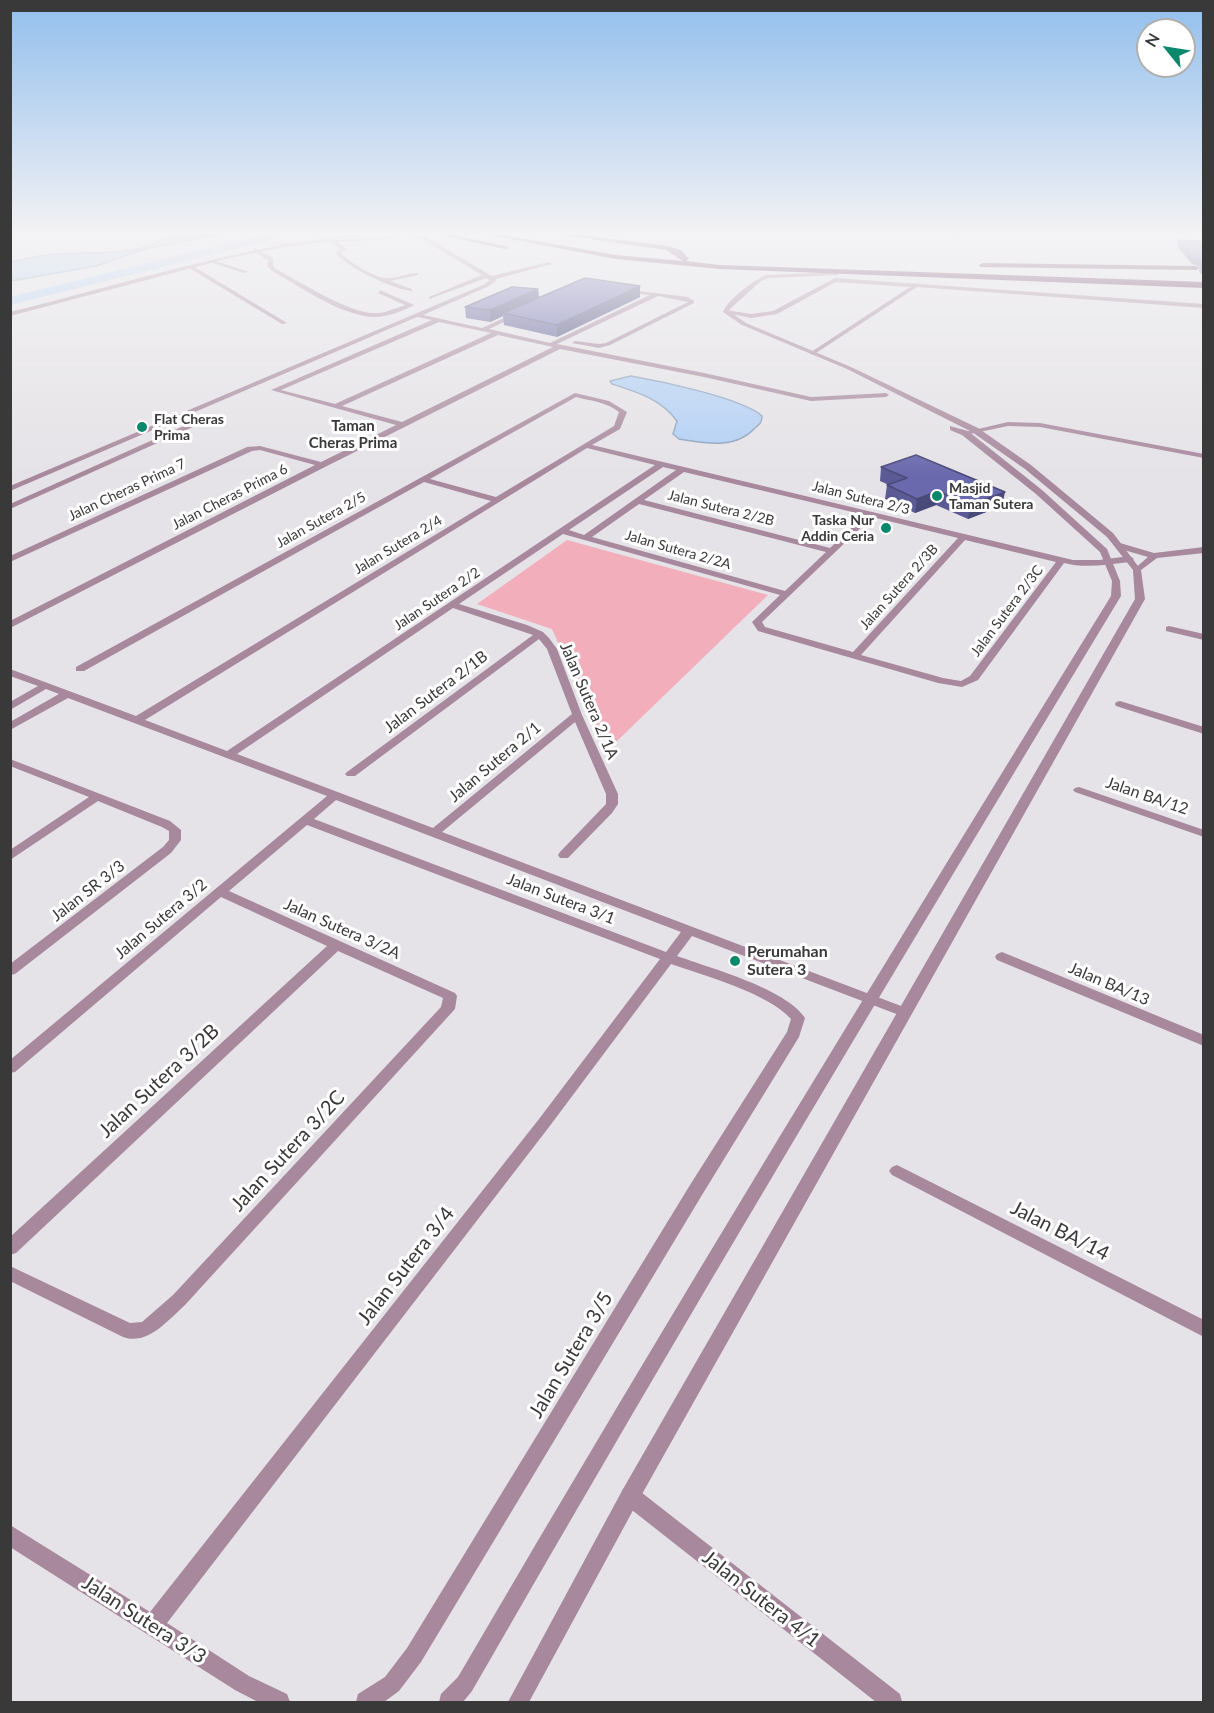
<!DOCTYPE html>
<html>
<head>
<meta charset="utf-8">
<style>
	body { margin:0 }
	#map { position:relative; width:1214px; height:1713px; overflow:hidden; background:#e5e3e7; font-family:Lato,sans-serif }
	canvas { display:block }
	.frame { position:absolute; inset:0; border:12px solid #39393a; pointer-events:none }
	.north { position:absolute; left:1136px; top:18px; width:60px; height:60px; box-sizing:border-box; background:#fff; border:2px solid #b0b0b0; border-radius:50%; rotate:300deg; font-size:16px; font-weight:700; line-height:24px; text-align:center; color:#39393a }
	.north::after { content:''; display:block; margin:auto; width:21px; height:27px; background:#0a886b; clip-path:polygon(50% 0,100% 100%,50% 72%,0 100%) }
</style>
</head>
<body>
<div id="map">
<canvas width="1214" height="1713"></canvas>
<div class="frame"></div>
<div class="north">N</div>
</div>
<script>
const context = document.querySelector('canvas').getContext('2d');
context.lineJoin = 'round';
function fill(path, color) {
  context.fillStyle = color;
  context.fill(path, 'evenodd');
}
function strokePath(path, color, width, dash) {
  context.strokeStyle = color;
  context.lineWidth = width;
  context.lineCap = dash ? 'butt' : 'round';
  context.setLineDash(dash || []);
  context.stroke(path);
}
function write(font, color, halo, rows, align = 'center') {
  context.font = font + ' Lato,sans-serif';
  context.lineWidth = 6;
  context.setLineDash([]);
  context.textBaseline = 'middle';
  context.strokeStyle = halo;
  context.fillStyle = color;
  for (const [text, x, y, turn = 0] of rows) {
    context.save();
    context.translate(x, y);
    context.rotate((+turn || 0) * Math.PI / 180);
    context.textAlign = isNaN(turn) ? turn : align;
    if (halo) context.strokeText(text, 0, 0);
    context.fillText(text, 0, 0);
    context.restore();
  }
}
fill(new Path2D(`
	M567 540 768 595 617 741 600 735 552 629 477 604Z`), '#f2aeba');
const water = new Path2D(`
	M170 235H218L145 249 96 266 11 281V262C23 260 35 256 47 255 87 250 135 260 170 235Z
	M631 376C660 381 742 398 762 416 762 422 760 424 755 428 735 450 705 443 679 439L673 434 677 421C661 399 637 392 612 384L610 381Z`);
fill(water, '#b1cff5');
strokePath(water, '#8da2bd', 1.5);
fill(new Path2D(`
	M261 235H281L279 238 10 305V297Z`), '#b1cff5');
fill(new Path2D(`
	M411 235 426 237 492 276 549 262 552 264 496 279V281L487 287 423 315 482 328 517 312 519 315 489 329 550 343 650 295 624 292 622 289 688 297 694 301V303L610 345 599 348 572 343 575 341 599 344 606 343 688 302 658 296 557 344 704 373 811 397 886 393 889 395 886 397 811 401 704 377 560 349 325 467 10 628V621L315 465 260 450 252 451 10 562V556L247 447 260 446 321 462 396 425 271 390 432 320 417 317 10 491V486L483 285 490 280 486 278 429 299V297L482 275 422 239ZM439 322 491 333 335 404 281 390ZM498 335 553 347 402 422 342 406Z
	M949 235H956L958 236 955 238Z
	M395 236 393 239 337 242 347 249 341 253C349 262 372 276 384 278 394 280 407 273 418 273V275L390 281 412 289V291C394 290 347 267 335 253L340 249 331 242 282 246 279 244Z
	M255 248 273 258V266L276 269C299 281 354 317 379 313 387 312 397 308 405 305L378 293 380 290 414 305C402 312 379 320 365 316 332 310 301 287 272 271L267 266 268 260 253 251Z
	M209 260H213L249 272 244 273 209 262Z
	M189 266H193L287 323 282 324 189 268Z
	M835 278 1204 304V308L917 287 813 355 810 353 811 352 910 287 836 282 777 314 751 318 723 312 726 310 751 314 773 311Z
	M575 393 609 401 627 412 620 429 592 445 1073 560H1099L1130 556 1134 559 1130 562C1108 564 1086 569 1064 563L978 680 962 687 938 683 758 631 752 622 780 595 563 534 459 604 527 625 543 632 549 638 557 649 582 715 618 794V804L612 813 568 858H560L558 855 560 852 606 804V794L575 722 442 832 909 1009 911 1012 909 1015H899L692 936 677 956C710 968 787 989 805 1018L799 1037 702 1195 421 1662 399 1691 384 1702H356L358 1694 385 1677 407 1648 690 1185 787 1032 791 1019C768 993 705 976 671 964L549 1127 167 1623 249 1676 287 1694 290 1702H258L235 1690 10 1547V1525L150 1612 539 1119 660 959 307 825 229 891 455 993 457 996 455 1009 185 1305C168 1320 148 1346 123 1337L10 1281V1266L130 1323 142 1322 173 1295 441 1007 443 998 338 951 16 1253 10 1255V1237L327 946 221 897 15 1072 10 1073V1060L327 796 68 698 10 730V722L59 694 46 689 10 710V702L38 686 10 676V669L136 716 491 501 424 482 84 671H76V667ZM576 397C591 401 607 402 619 412L614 426 496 497 430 479ZM587 448 655 465 227 751 145 720ZM663 467 676 470 584 535 569 530ZM684 472 865 515 830 548 644 500ZM639 504 826 552 785 591 592 537ZM872 517 958 538 853 652 765 627 762 622ZM965 540 1056 562 970 676 961 681 943 678 861 655ZM453 608 533 635 347 772 345 774 347 776H355L539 639 547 649 572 714 433 828 237 754ZM336 800 681 932 666 952 314 819Z
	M1008 422 1040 423 1204 454V458L1040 427 1008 426 965 435 961 433Z
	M186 425 193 427 10 509V504Z
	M1120 543 1154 553 1204 547V553L1157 558 1137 573 1133 570 1148 557 1117 548 1116 546Z
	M1169 626 1204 634V640L1166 631V627Z
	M1120 701 1204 727V734L1116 706 1115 704 1116 702Z
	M10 759 170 821 181 830V840L171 853 15 974 10 975V964L163 847 169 840V831L162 827 98 801 10 860V850L89 797 10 766Z
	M1079 787 1204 830V837L1075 792 1073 790 1075 788Z
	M1002 952 1204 1035V1046L997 960 995 957 997 954Z
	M897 1165 1204 1320V1337L892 1175 889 1171 892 1167Z
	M630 1486 637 1489 900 1694 902 1702H876L623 1503 620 1496 623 1489Z`), '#a7889d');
fill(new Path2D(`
	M353 235H367L274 249 230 258 10 316V312C124 284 236 247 353 235Z
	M411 235H417L413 237Z
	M840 272 838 275 769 278 761 281 731 308 729 311 746 323 851 367 978 428 1031 465 1113 533 1141 570 1145 599 637 1503 529 1702H508L623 1489 1135 599 1133 570 1107 537 1025 469 972 432 847 369 742 325 723 312C728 299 754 280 766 275Z
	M950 426 968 431 1042 490 1107 549 1120 581 1121 596C901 959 683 1323 472 1691L463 1702H439L441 1694 458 1677C670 1313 890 954 1111 596L1112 581 1100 552 1036 494 962 435 950 430Z`), '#a7889d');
fill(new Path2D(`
	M440 235H454L509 247 505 249Z
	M488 235H503L616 255 683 261 666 250 562 235H582L668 246 681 250 689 259 686 261 720 265 1204 282V288L720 269 616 259Z
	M983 263 1196 266 1200 268 1196 270 980 267 979 265Z`), '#5b204c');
fill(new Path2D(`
	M1178 240 1203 244V276L1199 271 1200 267 1192 264 1177 246Z
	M538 289 539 298 640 297 557 337 504 325 503 316 490 322 466 318 465 307Z
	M881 467 1002 506 968 519 936 505 915 513 885 499 887 485H889L880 481Z`), '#5b5a95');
fill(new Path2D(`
	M640 286V297L557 337V325Z
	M538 289 539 300 503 313V316L490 322V310Z
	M938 491 936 505 915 513 917 499Z
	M1005 492 1002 506 968 519 970 505Z`), '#4a4a79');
const building = new Path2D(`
	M1178 240 1200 241 1203 244V261L1194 258Z
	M585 278 640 286 557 325 503 313Z
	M512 287 538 289 490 310 465 307Z
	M916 455 1005 492 970 505 938 491 917 499 887 485 907 478 881 467Z`);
fill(building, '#6a69ad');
strokePath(building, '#4a4a79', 1.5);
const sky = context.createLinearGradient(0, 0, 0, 475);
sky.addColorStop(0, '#92bfed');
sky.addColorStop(0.49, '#f3f2f4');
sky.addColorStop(1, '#f3f2f400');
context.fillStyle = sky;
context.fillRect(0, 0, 1214, 475);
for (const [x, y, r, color] of [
	[142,427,6,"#0a886b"],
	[937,496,6,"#0a886b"],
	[886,528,6,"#0a886b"],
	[735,961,6,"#0a886b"]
]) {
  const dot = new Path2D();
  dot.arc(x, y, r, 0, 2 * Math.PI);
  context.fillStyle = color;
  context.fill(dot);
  strokePath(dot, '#fff', 2);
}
write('bold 14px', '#39393a', '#fff', [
	["Flat Cheras",154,419],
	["Prima",154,435],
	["Masjid",949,488],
	["Taman Sutera",949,504],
	["Taska Nur",874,520,"right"],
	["Addin Ceria",874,536,"right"]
], 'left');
write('14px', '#39393a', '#fff', [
	["Jalan Cheras Prima 7",127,490,-25],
	["Jalan Cheras Prima 6",230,497,-27],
	["Jalan Sutera 2/3",861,498,14],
	["Jalan Sutera 2/2B",721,508,14],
	["Jalan Sutera 2/5",321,520,-29],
	["Jalan Sutera 2/4",398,545,-31],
	["Jalan Sutera 2/2A",678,550,16],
	["Jalan Sutera 2/3B",899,587,-48],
	["Jalan Sutera 2/2",437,599,-34],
	["Jalan Sutera 2/3C",1007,611,-53]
]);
write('bold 15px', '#39393a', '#fff', [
	["Taman",353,426],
	["Cheras Prima",353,443]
]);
write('16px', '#39393a', '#fff', [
	["Jalan Sutera 2/1B",436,692,-37],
	["Jalan Sutera 2/1A",589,701,67],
	["Jalan Sutera 2/1",495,762,-40],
	["Jalan BA/12",1147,796,19],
	["Jalan SR 3/3",88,891,-38],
	["Jalan Sutera 3/1",561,899,21],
	["Jalan Sutera 3/2",161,919,-40],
	["Jalan Sutera 3/2A",342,929,24],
	["Jalan BA/13",1109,984,23]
]);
write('bold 16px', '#39393a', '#fff', [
	["Perumahan",747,952],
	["Sutera 3",747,970]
], 'left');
write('20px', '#39393a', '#fff', [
	["Jalan Sutera 3/2B",159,1081,-43],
	["Jalan Sutera 3/2C",288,1151,-47],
	["Jalan BA/14",1060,1231,27],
	["Jalan Sutera 3/4",406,1266,-52],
	["Jalan Sutera 3/5",571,1355,-59],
	["Jalan Sutera 4/1",761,1599,38],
	["Jalan Sutera 3/3",144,1620,33]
]);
</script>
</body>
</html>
